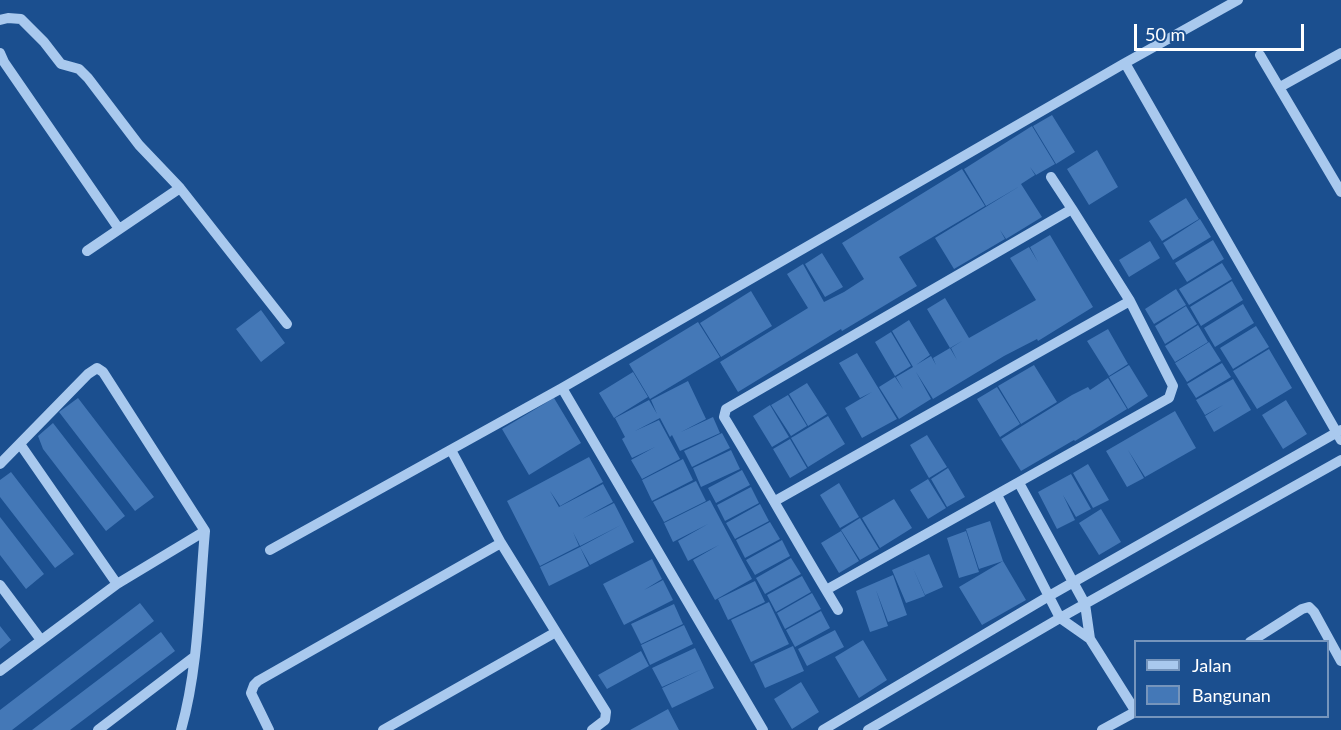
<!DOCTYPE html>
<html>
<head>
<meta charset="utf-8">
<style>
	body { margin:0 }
	#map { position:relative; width:1341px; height:730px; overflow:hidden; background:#1b4f8f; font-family:Lato,sans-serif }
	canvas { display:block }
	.legend { position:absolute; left:1134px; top:640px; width:195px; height:78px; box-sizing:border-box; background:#1b4f8f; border:2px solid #7695bc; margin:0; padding:8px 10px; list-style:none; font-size:18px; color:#fff }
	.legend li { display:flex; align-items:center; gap:12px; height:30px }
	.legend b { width:30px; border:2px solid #7695bc }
	.scale { position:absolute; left:1134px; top:24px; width:170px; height:27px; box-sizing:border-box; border:3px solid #fff; border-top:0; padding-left:8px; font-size:18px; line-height:21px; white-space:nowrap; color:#fff; -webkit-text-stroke:4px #1b4f8f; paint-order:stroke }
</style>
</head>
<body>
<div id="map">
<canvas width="1341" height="730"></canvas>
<ul class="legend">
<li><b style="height:8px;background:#a9c9ee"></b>Jalan</li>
<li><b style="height:16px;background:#4478b7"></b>Bangunan</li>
</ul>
<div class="scale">50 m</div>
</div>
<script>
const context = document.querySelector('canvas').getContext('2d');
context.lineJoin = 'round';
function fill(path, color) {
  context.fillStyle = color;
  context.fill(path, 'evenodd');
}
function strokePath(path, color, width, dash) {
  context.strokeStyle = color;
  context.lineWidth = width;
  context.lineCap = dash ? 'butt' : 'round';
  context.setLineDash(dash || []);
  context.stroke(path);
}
fill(new Path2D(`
	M1052 115 1075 152 1056 164 1033 126Z
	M1032 126 1055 164 1036 175 1030 167 1035 175 1021 184 1042 217 1006 239 1000 230 1005 239 954 269 935 238 1020 186 986 206 964 169Z
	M1097 150 1118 187 1089 205 1067 169Z
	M962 169 985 206 899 257 917 286 842 331 841 329 738 392 720 362 808 308 787 274 803 264 824 302 844 292 864 279 842 243Z
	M1186 198 1199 219 1162 241 1149 221Z
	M1200 219 1211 237 1173 260 1163 243Z
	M1050 235 1093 307 1038 341 1037 339 1004 356 933 399 916 372 931 399 899 419 879 387 895 377 903 389 896 377 913 367 892 331 909 320 930 355 916 365 931 356 936 365 933 358 950 348 957 360 951 348 962 341 950 348 927 309 945 298 969 338 1036 300 1010 258 1029 247 1038 262 1030 247Z
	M1213 240 1224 259 1187 282 1175 263Z
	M1150 241 1160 258 1129 277 1119 260Z
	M822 253 843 287 825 297 805 264Z
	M1222 263 1232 279 1189 305 1179 289Z
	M1232 281 1243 300 1201 326 1190 307Z
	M1176 289 1186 305 1154 324 1145 309Z
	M751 291 772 326 721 357 700 323Z
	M1243 304 1254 323 1215 347 1204 328Z
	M1186 306 1197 324 1165 344 1155 326Z
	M261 310 285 343 261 362 236 329Z
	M698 322 720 357 650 399 629 364Z
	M1198 325 1208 342 1175 362 1165 346Z
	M1256 326 1269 347 1233 369 1220 348Z
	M1108 329 1128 364 1109 376 1087 341Z
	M891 332 911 366 895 376 875 342Z
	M1209 342 1221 361 1187 382 1175 363Z
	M1269 349 1292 388 1257 409 1233 371Z
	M857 353 897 419 862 438 845 408 872 392 860 398 839 363Z
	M1222 363 1231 377 1196 398 1187 384Z
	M1034 365 1057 402 1021 424 998 386Z
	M1129 365 1148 396 1128 409 1109 377Z
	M633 372 648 397 614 418 599 393Z
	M1108 378 1127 409 1075 441 1074 440 1021 471 1001 439 1072 395 1088 387 1090 390Z
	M1233 379 1251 410 1214 432 1205 416 1223 405 1205 415 1196 400Z
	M688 381 706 419 681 432 713 417 720 433 680 451 672 435 670 437 660 418 635 431 659 420 680 459 642 479 631 460 655 447 632 458 622 439 625 437 615 418 649 400 657 414 651 400Z
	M807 383 827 414 808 426 789 394Z
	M997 387 1020 424 1000 437 977 399Z
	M788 395 807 426 791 436 771 405Z
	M78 398 154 497 135 511 59 412Z
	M554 398 581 443 529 475 502 429Z
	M1286 400 1307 434 1283 449 1262 415Z
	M770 405 789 437 772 447 753 416Z
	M1175 411 1196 448 1145 477 1128 450 1144 478 1127 487 1106 451Z
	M828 416 845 444 808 467 791 438Z
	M53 423 125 516 106 531 43 449 38 436Z
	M722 433 730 448 692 467 684 451Z
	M927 435 947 467 929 478 910 445Z
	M790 439 807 468 790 478 773 449Z
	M731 450 740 469 701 487 693 468Z
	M589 457 603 482 560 506 550 491 559 507 557 508 603 484 613 502 582 519 614 503 634 542 590 565 580 547 621 525 580 546 573 532 579 546 540 566 507 501Z
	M683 459 693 480 652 501 642 480Z
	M1088 464 1109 500 1093 508 1073 473Z
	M948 468 965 497 947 507 931 479Z
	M742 470 750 485 716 503 708 488Z
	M11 472 74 554 55 568 0 497V480Z
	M1071 474 1091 509 1076 517 1063 495 1075 520 1057 529 1038 492Z
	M928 479 946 508 928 519 910 490Z
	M696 481 706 501 664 522 653 502Z
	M839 483 859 517 840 528 820 495Z
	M751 487 759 503 725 521 717 505Z
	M894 499 912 528 880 548 862 518Z
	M710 500 752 579 715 600 693 560 719 545 688 561 678 541 708 524 673 542 664 523Z
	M760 504 769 521 735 539 726 523Z
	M1101 509 1121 542 1099 555 1079 523Z
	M0 517 44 574 26 589 0 555Z
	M860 518 879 549 860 560 841 530Z
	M990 521 1003 561 1026 600 982 625 959 587 1003 561 979 569 966 529Z
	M770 522 780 539 745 558 736 540Z
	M841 531 859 561 839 573 821 543Z
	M966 531 979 572 959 578 947 538Z
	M782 540 790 556 755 575 746 560Z
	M580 547 589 566 549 586 540 567Z
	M929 554 943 587 925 595 913 568 925 596 906 603 892 570Z
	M791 558 801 574 765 594 756 578Z
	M652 559 662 579 644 590 663 580 673 600 624 625 603 584Z
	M893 575 907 615 888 622 876 590 888 626 870 632 856 591Z
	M802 576 811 592 776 612 767 595Z
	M755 581 765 602 728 620 718 599Z
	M812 593 821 609 785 629 777 613Z
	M769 602 789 644 751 662 731 620Z
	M140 603 154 621 12 730H0V710Z
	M674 604 683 624 641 644 631 624Z
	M821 611 830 628 795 647 786 630Z
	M684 625 693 644 650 665 641 645Z
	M0 626 11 640 0 649Z
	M835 630 844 647 807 666 798 649Z
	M161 632 175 651 70 730H32Z
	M863 640 887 680 859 698 835 657Z
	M793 646 804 671 765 688 754 664Z
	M695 648 714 688 672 708 662 688 702 669 662 687 652 668Z
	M641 651 649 666 607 689 598 675Z
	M801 682 819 712 792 729 774 699Z
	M668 709 679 730H630Z`), '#4478b7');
strokePath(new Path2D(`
	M0 20 8 18 21 19 44 42 61 64 79 69 88 78 139 145 180 188 287 324
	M0 53 4 62 119 229
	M1260 55 1341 192
	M1125 63 1238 0
	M1280 87 1341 53
	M1051 177 1072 209
	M87 251 180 188
	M562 388 763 730
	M20 444 117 584
	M0 464 88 374 97 368 103 372 205 531 117 584 0 671
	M1019 483 1085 604 1090 639
	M997 495 1060 618 1090 639 1136 712
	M775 501 1130 301
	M270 550 562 388 1125 63 1341 440
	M0 585 41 640
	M826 590 1169 398 1173 386 1130 301 1072 209 726 409 724 417C763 481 799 546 838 610
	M556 632 606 712 605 720 592 730
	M1250 642 1302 609 1309 607 1314 612 1341 661
	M98 730 194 657
	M181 730C199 666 199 597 205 531
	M269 730 251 693 254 685 258 681 501 543
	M383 730 556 632 501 543 451 450
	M823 730 1049 596 1341 430
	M868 730 1060 618 1341 460
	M1102 730 1135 712`), '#a9c9ee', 10);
</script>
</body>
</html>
